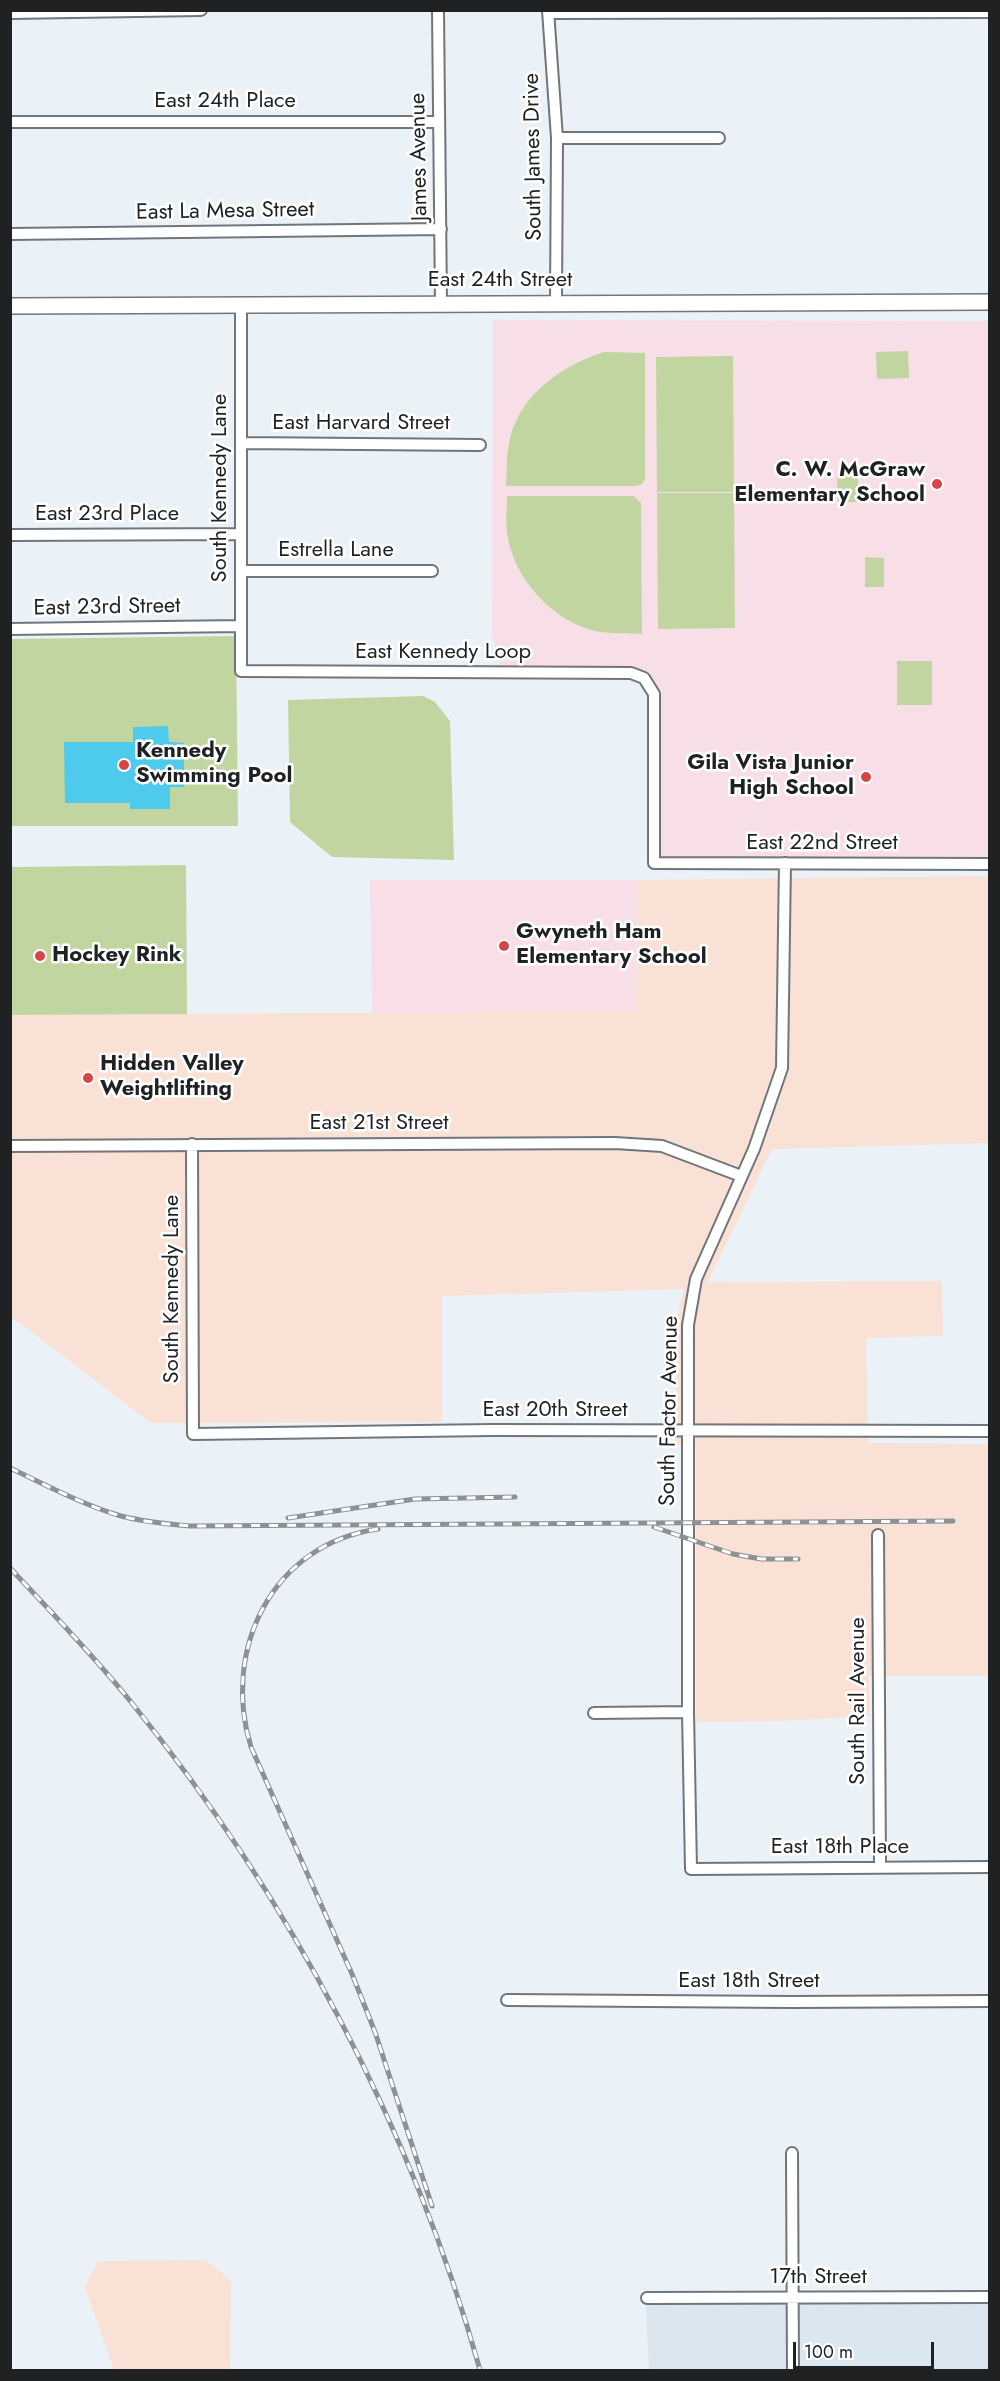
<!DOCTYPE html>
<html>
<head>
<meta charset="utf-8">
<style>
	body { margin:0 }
	#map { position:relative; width:1000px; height:2381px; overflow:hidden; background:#ebf2f7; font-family:Jost,sans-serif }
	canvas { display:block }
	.frame { position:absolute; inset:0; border:12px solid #1f2123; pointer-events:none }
	.scale { position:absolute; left:793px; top:2342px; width:141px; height:27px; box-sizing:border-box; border:3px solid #1f2123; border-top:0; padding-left:8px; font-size:18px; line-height:21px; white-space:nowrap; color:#1f2123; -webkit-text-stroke:4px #fff; paint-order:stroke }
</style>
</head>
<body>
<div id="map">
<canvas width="1000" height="2381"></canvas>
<div class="frame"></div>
<div class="scale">100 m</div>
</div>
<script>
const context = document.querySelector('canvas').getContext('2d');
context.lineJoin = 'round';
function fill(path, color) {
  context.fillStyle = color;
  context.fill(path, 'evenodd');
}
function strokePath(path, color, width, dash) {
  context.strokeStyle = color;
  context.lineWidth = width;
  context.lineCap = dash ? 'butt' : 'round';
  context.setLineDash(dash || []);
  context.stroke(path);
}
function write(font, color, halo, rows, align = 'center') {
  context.font = font + ' Jost,sans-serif';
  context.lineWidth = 5;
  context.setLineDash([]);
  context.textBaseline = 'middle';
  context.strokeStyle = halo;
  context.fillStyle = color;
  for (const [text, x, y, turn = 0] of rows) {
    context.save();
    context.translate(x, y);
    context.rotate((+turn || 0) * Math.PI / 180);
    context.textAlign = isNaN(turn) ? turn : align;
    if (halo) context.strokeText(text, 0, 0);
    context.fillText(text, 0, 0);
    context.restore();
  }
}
fill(new Path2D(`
	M645 2292 793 2298 989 2297V2370H649Z`), '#dae7f1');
fill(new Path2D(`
	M989 876V1143L772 1149 708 1282 942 1281 943 1336 866 1338 868 1443 989 1444V1676H869L870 1716 783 1721 696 1722V1445H676L677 1317 684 1289 442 1296V1422L151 1423 21 1324 11 1319 10 1015 636 1011 637 880Z
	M204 2260 224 2274 231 2282 230 2370H114L85 2287 98 2261Z`), '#f9e1d6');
fill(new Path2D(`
	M493 320 989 321V864L654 863V694L644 679 503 672 498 658 492 635Z
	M370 880H637L636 1011 372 1013Z`), '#f8dfe7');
fill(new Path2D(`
	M908 351 909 378 877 379 876 352Z
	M604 352 645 353V479L642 484 636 486H506C507 472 506 458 509 444 517 396 561 366 604 352Z
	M733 356 734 492H657L656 357Z
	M837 473H858V502H838Z
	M657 493H734L735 628 658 629Z
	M507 496H634L641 503 642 634C629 633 614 634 601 632 557 625 515 581 508 538 505 525 507 509 507 496Z
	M865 557 884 558V587H865Z
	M236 636 238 826H11L10 639Z
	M897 661H932V705H897Z
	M423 696 435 702 450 721 454 860 332 857 290 822 288 700Z
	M186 865 187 1014 11 1015V867Z`), '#c1d5a0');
fill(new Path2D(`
	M168 726 169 742 184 743V787H170V809H130V803H65L64 742H133V727Z`), '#4ecaec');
const street = new Path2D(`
	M438 10 441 304
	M548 10 557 138 556 303
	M10 13 201 10
	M548 13 990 12
	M10 122H439
	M557 138H719
	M10 234 441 229
	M241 306V671L631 673 644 678 654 694V863L990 864
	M241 443 480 445
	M10 535 241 534
	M241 571H432
	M10 629 240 626
	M785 863 782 1068 754 1149 696 1279 688 1325V1712L691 1869 990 1867
	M192 1144 193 1434 492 1430 990 1431
	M10 1146 615 1143 662 1146 741 1176
	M878 1535 880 1867
	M594 1713 688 1712
	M507 2000 792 2002 990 2001
	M792 2153 793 2370
	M647 2298 990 2297`);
const secondary = new Path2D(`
	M10 306 990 302`);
strokePath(street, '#70767a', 14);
strokePath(secondary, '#70767a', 18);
strokePath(street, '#fff', 10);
strokePath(secondary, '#fff', 15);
const rail = new Path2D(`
	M10 1468C46 1485 83 1505 121 1516 144 1522 167 1524 190 1526L953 1521
	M288 1518 415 1499 515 1497
	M654 1527 733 1554 761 1559H798
	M378 1529C272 1544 221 1650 251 1747L352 1974 375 2032 432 2206
	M10 1568C51 1612 93 1655 131 1702 288 1895 413 2130 480 2370`);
strokePath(rail, '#8c9195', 5);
strokePath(rail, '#fff', 3, [9]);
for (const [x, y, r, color] of [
	[937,484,6,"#d54645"],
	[124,765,6,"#d54645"],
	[866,777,6,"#d54645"],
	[504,946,6,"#d54645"],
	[40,956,6,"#d54645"],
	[88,1078,6,"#d54645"]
]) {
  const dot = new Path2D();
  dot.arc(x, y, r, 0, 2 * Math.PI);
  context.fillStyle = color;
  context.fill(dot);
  strokePath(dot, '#fff', 2);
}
write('22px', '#1f2123', '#fff', [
	["East 24th Place",225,102],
	["James Avenue",420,157,-91],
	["South James Drive",534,157,-91],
	["East La Mesa Street",225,212,-1],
	["East 24th Street",500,281],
	["East Harvard Street",361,424],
	["South Kennedy Lane",221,488,-90],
	["East 23rd Place",107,515],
	["Estrella Lane",336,551],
	["East 23rd Street",107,608,-1],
	["East Kennedy Loop",443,653],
	["East 22nd Street",822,844],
	["East 21st Street",379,1124],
	["South Kennedy Lane",173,1289,-90],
	["East 20th Street",555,1411],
	["South Factor Avenue",670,1411,-89],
	["South Rail Avenue",859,1701,-90],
	["East 18th Place",840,1848],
	["East 18th Street",749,1982],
	["17th Street",818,2278]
]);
write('bold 22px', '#1f2123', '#fff', [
	["C. W. McGraw",925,471,"right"],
	["Elementary School",925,496,"right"],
	["Kennedy",136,752],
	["Swimming Pool",136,777],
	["Gila Vista Junior",854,764,"right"],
	["High School",854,789,"right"],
	["Gwyneth Ham",516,933],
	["Elementary School",516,958],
	["Hockey Rink",52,956],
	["Hidden Valley",100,1065],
	["Weightlifting",100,1090]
], 'left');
</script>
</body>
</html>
